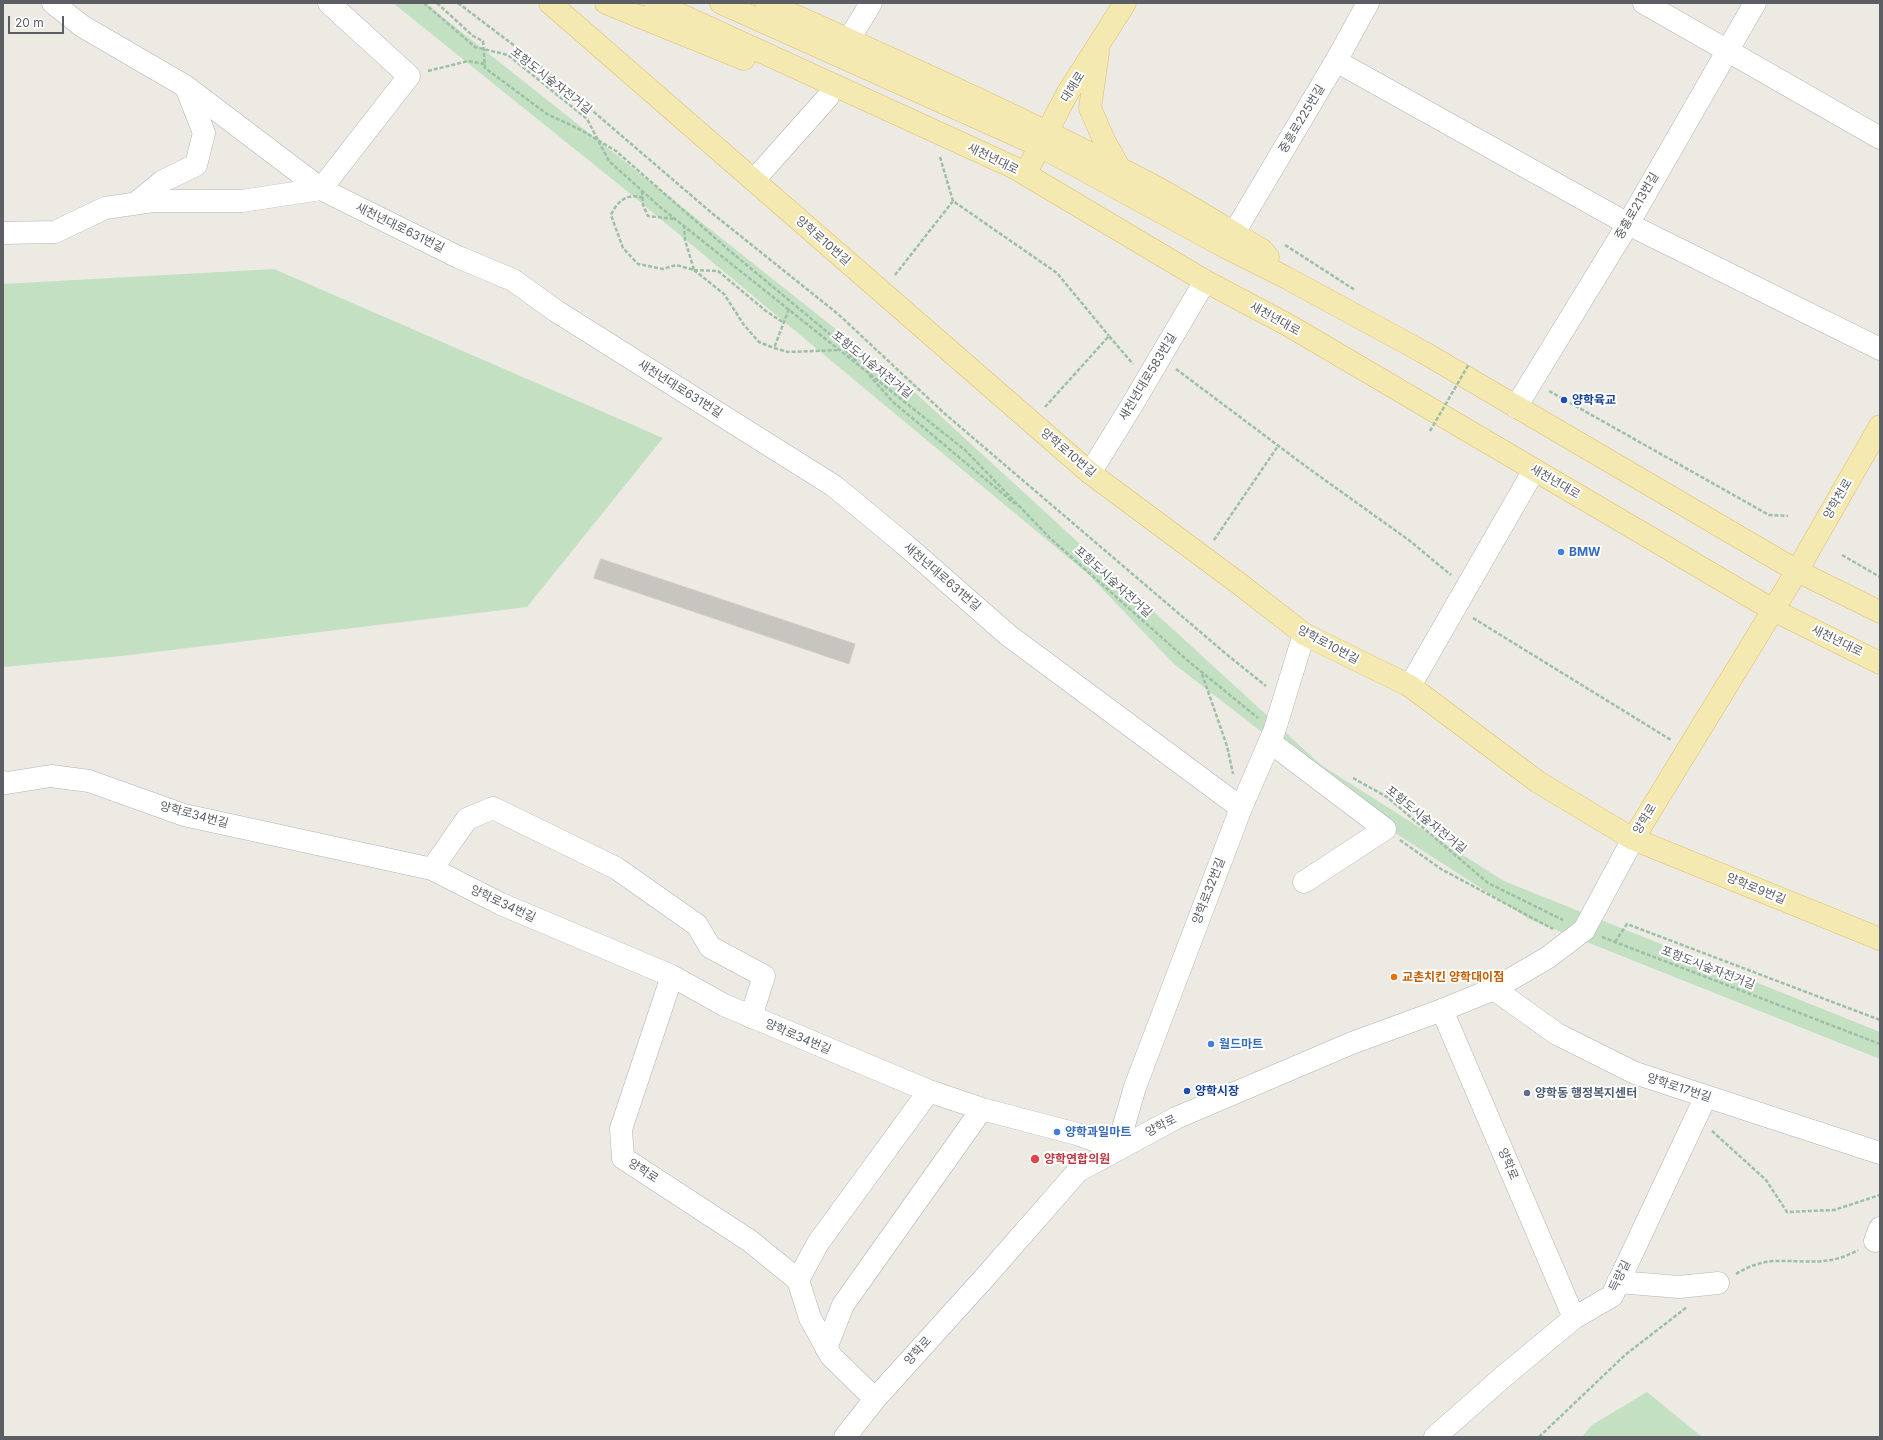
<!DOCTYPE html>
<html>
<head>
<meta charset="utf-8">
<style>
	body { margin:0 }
	#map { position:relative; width:1883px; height:1440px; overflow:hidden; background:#eceae3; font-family:Inter,sans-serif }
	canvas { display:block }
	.frame { position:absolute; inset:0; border:4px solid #5b5e62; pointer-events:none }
	.scale { position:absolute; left:8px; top:16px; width:56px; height:18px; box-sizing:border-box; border:2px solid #5b5e62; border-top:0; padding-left:5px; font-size:12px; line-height:14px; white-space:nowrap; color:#5b5e62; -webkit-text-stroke:3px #fff; paint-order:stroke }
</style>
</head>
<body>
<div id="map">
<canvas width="1883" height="1440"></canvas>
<div class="frame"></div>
<div class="scale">20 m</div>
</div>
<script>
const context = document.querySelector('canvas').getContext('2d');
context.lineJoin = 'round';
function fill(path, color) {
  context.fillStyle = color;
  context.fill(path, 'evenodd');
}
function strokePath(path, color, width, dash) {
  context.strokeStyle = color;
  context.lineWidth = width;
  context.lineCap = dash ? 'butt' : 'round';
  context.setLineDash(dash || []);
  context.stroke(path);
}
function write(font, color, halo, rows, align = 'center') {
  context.font = font + ' Inter,"Noto Sans KR",sans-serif';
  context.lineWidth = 4;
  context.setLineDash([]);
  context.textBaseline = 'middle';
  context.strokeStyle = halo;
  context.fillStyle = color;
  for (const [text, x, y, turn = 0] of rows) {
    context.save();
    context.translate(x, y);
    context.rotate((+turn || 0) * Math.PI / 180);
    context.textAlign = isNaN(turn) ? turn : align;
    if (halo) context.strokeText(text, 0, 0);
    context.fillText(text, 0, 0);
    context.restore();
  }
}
fill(new Path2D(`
	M393 3H425L910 388 1321 765 1504 881 1880 1032V1059L1529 919 1378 822 1174 664 1088 574 622 187Z
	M274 269 663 438 527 607 122 656 3 667V284Z
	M1647 1392 1702 1437H1582L1592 1425Z`), '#c3e0c3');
const building = new Path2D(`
	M601 559 855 644 849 664 594 578Z`);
fill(building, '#c7c5c0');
strokePath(building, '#d0ccc2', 1);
const minor = new Path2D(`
	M53 3 82 26 185 86 321 189 458 257 513 280 556 311 834 486 903 543 1008 635 1241 808
	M1644 3 1880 138
	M848 41 871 3
	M1336 61 1628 224 1880 349
	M754 180 828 97
	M136 203 163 181 196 165 204 133 186 87
	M3 233 55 232 105 208 153 201H242L321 189 409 76 329 3
	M1234 233 1336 61 1368 3
	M1516 407 1628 224 1755 3
	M1090 473 1132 405 1205 281
	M1410 686 1534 470
	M1270 742 1385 829 1304 882
	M3 782 7 783 51 776 89 781 184 815 432 869 501 904 672 976 724 1005 929 1091 982 1109 1077 1134 1117 1149
	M432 869 467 819 493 808 616 868 697 925 710 947 764 976 751 1017
	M672 976 621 1129 623 1158 750 1241 798 1280 810 1318 831 1356 875 1399
	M1494 989 1557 1034 1635 1073 1880 1153
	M1442 1010 1574 1318
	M1117 1149 1135 1087 1241 808 1274 732 1304 634
	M1875 1241 1880 1228
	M798 1280 818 1243 929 1091
	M1618 1282 1679 1287 1718 1283
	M826 1348 843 1305 982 1109
	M845 1437 875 1399 987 1275 1078 1171 1176 1118 1352 1043 1442 1010 1494 989 1547 958 1584 930 1633 839
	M1435 1437 1503 1377 1574 1318 1612 1296 1706 1096`);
const major = new Path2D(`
	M550 3 1090 473 1237 582 1304 634 1410 686 1538 782 1633 839 1880 939
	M606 3 744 59
	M655 3 1015 168 1205 281 1288 325 1773 610 1880 663
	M721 3 1040 146 1225 247 1285 277 1423 352 1797 571 1880 612
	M766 3C896 60 1026 119 1152 185 1189 205 1225 228 1262 250L1268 257
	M1098 52 1090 108 1104 140 1120 169
	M1025 174 1067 94 1125 3
	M1633 839 1797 571 1880 426`);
strokePath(minor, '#b1b3b7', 23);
strokePath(major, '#debe6a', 23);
strokePath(new Path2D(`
	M424 3 475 47 508 55 587 119 609 161 660 207 965 450 1050 538 1187 660 1258 718
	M437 3 473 36 483 41 485 68 547 114 581 130 616 151 731 252 832 336 856 361
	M458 3 532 59 713 214 838 314 944 413 1225 653 1266 686
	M428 71 468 61 485 64
	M940 157 953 201
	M642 191 643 205 648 216 675 219
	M643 198C627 192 617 202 611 215L623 248 638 264 663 269 676 265 694 270 685 240 684 226
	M1285 245 1355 290
	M694 270 724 294 744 325 759 342 774 348
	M694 270 718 271 766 311 784 323
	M895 275 953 201 1057 273 1109 336
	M789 309 774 348 788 352 840 350
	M1176 369 1304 465 1410 541 1451 575
	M869 375 893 402 1015 504
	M1549 391 1769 515 1788 516
	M1045 407 1109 336 1133 364
	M1214 540 1278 446
	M1842 555 1880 577
	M1473 618 1671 740
	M1202 674 1227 746 1233 774
	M1353 778 1387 797 1488 883 1563 920
	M1400 840 1441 869 1553 929
	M1602 937 1880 1044
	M1615 942 1627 924 1880 1020
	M1712 1131 1766 1180 1787 1212 1834 1210 1880 1195
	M1736 1274C1747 1267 1760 1262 1773 1261 1806 1260 1828 1267 1858 1250
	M1539 1437 1625 1355 1687 1307`), '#9cbfa5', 2.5, [4, 2]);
strokePath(minor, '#fff', 22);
strokePath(major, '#f4e9b0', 22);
strokePath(new Path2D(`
	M1430 431 1469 364`), '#9cbfa5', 2.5, [4, 2]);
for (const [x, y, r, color] of [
	[1564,400,4,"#1a4fb4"],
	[1561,552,4,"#3f7fe0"],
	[1394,977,4,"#e8710a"],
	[1211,1044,4,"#3f7fe0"],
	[1187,1091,4,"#1a4fb4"],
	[1527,1093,4,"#5c6f8a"],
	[1057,1132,4,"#3f7fe0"],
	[1035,1159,5,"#e0444e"]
]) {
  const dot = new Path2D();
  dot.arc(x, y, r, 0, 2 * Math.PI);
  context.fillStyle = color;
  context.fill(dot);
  strokePath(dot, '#fff', 1.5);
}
write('12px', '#5b5e62', '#fff', [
	["포항도시숲자전거길",551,81,38],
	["대해로",1073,87,-58],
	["중흥로225번길",1302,119,-59],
	["새천년대로",993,159,26],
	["중흥로213번길",1637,206,-60],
	["새천년대로631번길",400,228,26],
	["양학로10번길",823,241,41],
	["새천년대로",1275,319,29],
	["포항도시숲자전거길",872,365,39],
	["새천년대로583번길",1148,377,-59],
	["새천년대로631번길",680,389,32],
	["양학로10번길",1068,453,40],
	["새천년대로",1555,482,30],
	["양학천로",1838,499,-60],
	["새천년대로631번길",942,577,41],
	["포항도시숲자전거길",1113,582,42],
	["새천년대로",1837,641,26],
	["양학로10번길",1328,645,28],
	["양학로34번길",194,815,15],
	["양학로",1645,819,-59],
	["포항도시숲자전거길",1426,820,39],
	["양학로9번길",1756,889,22],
	["양학로32번길",1209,891,-69],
	["양학로34번길",503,904,25],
	["포항도시숲자전거길",1708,968,21],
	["양학로34번길",798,1037,23],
	["양학로17번길",1679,1088,18],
	["양학로",1161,1126,-27],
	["양학로",1508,1164,67],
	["양학로",643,1171,33],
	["득량길",1620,1276,-64],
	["양학로",918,1351,-48]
]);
write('bold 12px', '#164399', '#fff', [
	["양학육교",1572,400],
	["양학시장",1195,1091]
], 'left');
write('bold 12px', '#366cbe', '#fff', [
	["BMW",1569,552],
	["월드마트",1219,1044],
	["양학과일마트",1065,1132]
], 'left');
write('bold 12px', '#c56008', '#fff', [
	["교촌치킨 양학대이점",1402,977]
], 'left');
write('bold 12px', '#4e5e75', '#fff', [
	["양학동 행정복지센터",1535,1093]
], 'left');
write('bold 12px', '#be3a42', '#fff', [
	["양학연합의원",1044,1159]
], 'left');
</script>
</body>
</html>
